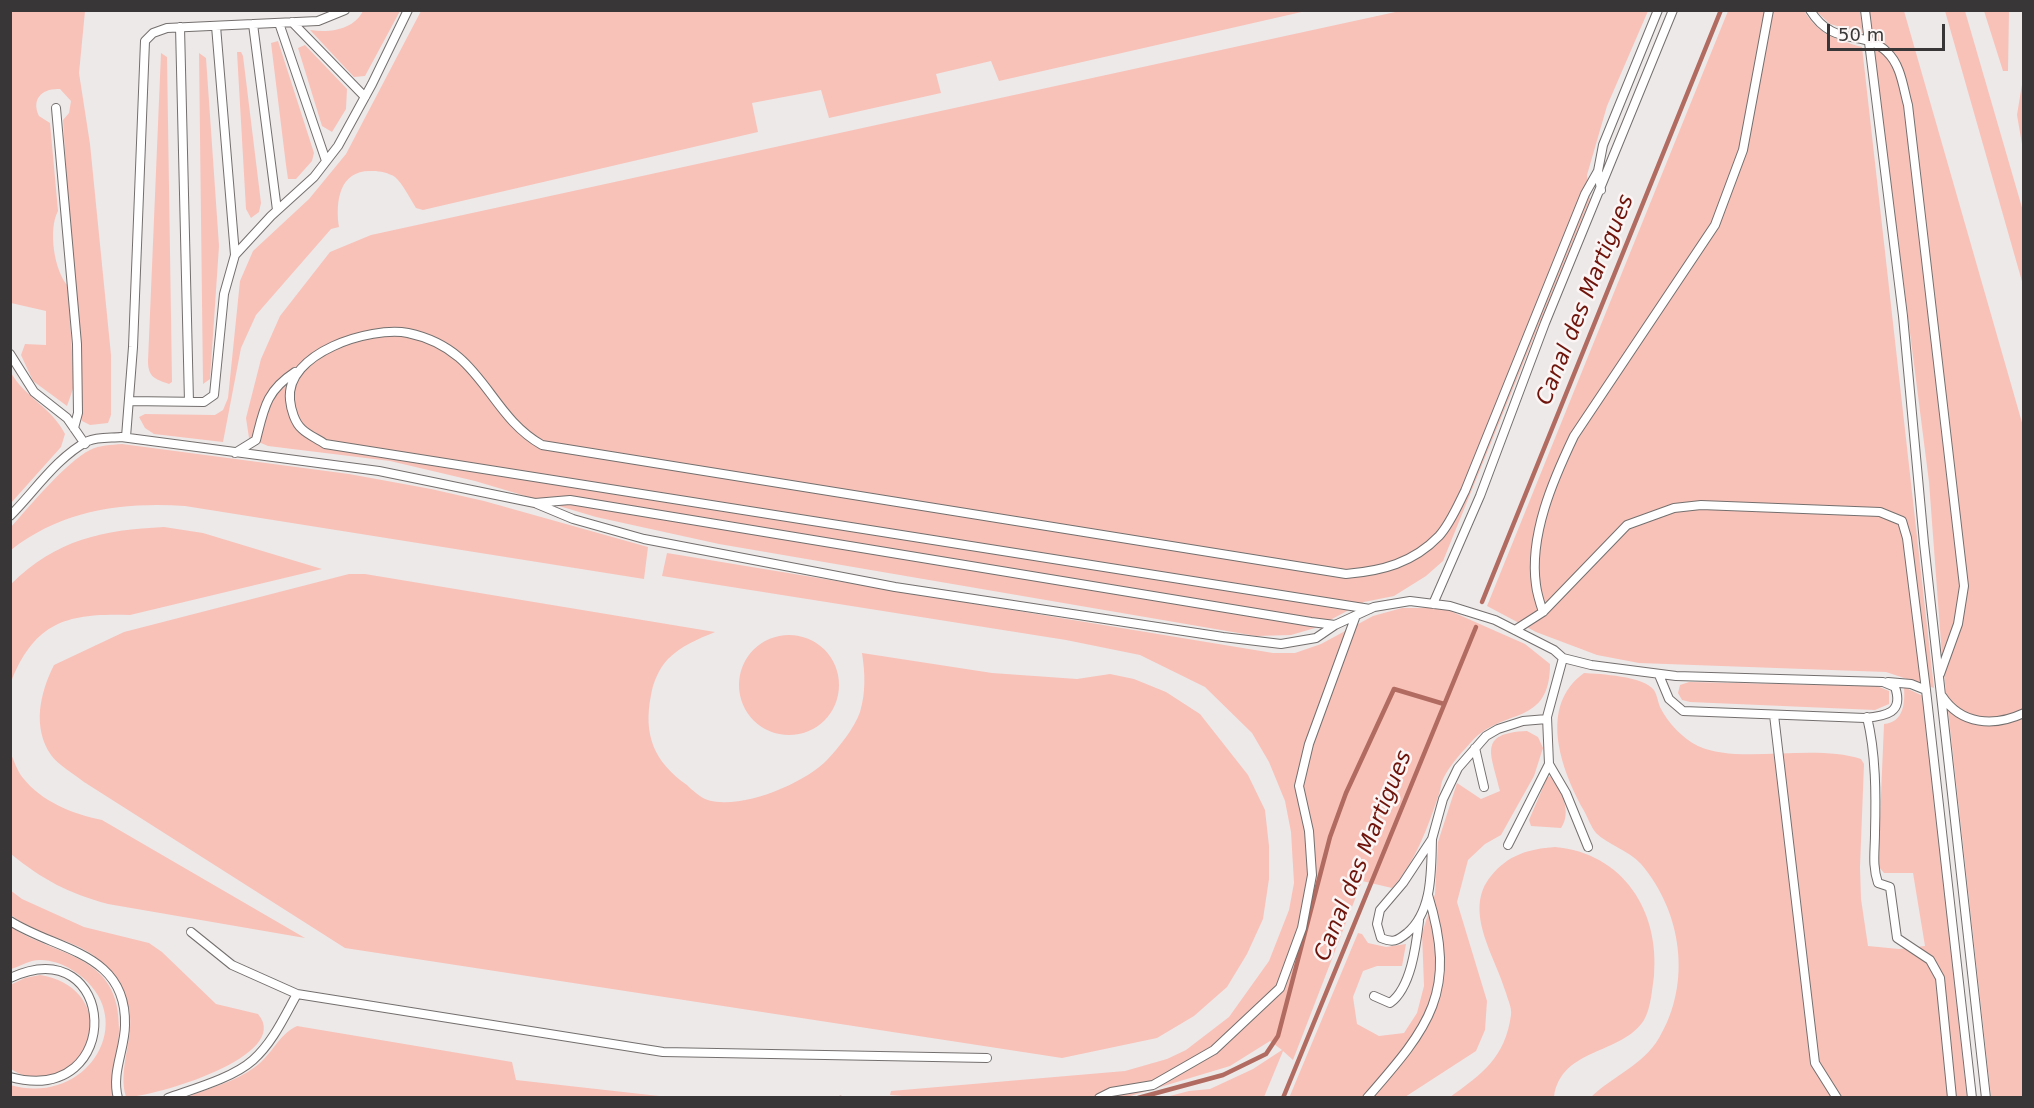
<!DOCTYPE html>
<html>
<head>
<meta charset="utf-8">
<style>
	body { margin:0 }
	#map { position:relative; width:2034px; height:1108px; overflow:hidden; background:#ede9e8; font-family:"DejaVu Sans",sans-serif }
	canvas { display:block }
	.frame { position:absolute; inset:0; border:12px solid #383636; pointer-events:none }
	.scale { position:absolute; left:1827px; top:24px; width:118px; height:27px; box-sizing:border-box; border:3px solid #383636; border-top:0; padding-left:8px; font-size:18px; line-height:21px; white-space:nowrap; color:#383636; -webkit-text-stroke:4px #fbf6f5; paint-order:stroke }
</style>
</head>
<body>
<div id="map">
<canvas width="2034" height="1108"></canvas>
<div class="frame"></div>
<div class="scale">50 m</div>
</div>
<script>
const context = document.querySelector('canvas').getContext('2d');
context.lineJoin = 'round';
function fill(path, color) {
  context.fillStyle = color;
  context.fill(path, 'evenodd');
}
function strokePath(path, color, width, dash) {
  context.strokeStyle = color;
  context.lineWidth = width;
  context.lineCap = dash ? 'butt' : 'round';
  context.setLineDash(dash || []);
  context.stroke(path);
}
function write(font, color, halo, rows, align = 'center') {
  context.font = font + ' "DejaVu Sans",sans-serif';
  context.lineWidth = 5;
  context.setLineDash([]);
  context.textBaseline = 'middle';
  context.strokeStyle = halo;
  context.fillStyle = color;
  for (const [text, x, y, turn = 0] of rows) {
    context.save();
    context.translate(x, y);
    context.rotate((+turn || 0) * Math.PI / 180);
    context.textAlign = isNaN(turn) ? turn : align;
    if (halo) context.strokeText(text, 0, 0);
    context.fillText(text, 0, 0);
    context.restore();
  }
}
fill(new Path2D(`
	M11 11H85L79 73 90 144 111 355V415L108 423 90 425 82 421 63 120 69 113 71 101 60 89C42 88 31 99 39 116L50 123 58 211C48 229 54 271 68 286L74 386 67 406 33 381 21 355 25 344 46 345V311L11 303Z
	M363 11H400L365 76 354 77 310 30C330 33 353 30 363 11Z
	M421 11V10L1306 11 999 81 991 61 936 74 941 93 829 118 821 90 752 103 758 132 423 210 416 208C410 199 403 184 395 177 389 173 380 171 373 171 340 169 335 200 339 227L331 229 256 315 241 348 223 442 154 434 145 428 139 417 145 414 215 415 223 410 228 398 240 281 253 251 309 199 346 154Z
	M1400 11H1648L1607 106 1587 175 1590 199 1443 561 1426 576 1394 596 1364 602 1315 628 1291 635 1256 636 719 544 596 517 475 481 390 461 268 446 249 438 246 418 261 359 280 316 330 252 371 235Z
	M1728 11H1804C1818 34 1837 40 1862 47L1934 688 1886 672 1639 663 1597 655 1536 632 1487 606Z
	M1816 11H1860L1863 33 1830 24Z
	M1869 11H1904L2023 426V1097H1991L1942 656 1929 482Z
	M1945 11H1965L2023 211V285Z
	M1984 11H2009L2008 71H2003Z
	M278 41 314 153 312 161 296 179H288L286 165 271 43Z
	M305 45 347 89 346 109 332 132 322 126 298 48Z
	M237 52H241L243 56 261 203 259 212 251 218 246 209Z
	M161 53 167 57 172 382 169 384C155 379 148 377 148 361Z
	M199 53 206 58 219 246 210 379 203 384Z
	M2023 78V150L2017 115Z
	M11 373C25 397 53 409 65 434L61 447 11 503Z
	M122 444 349 474 431 489 484 501 648 547 644 579 185 506C122 502 62 510 11 550V527C30 506 66 462 90 450 100 445 111 445 122 444Z
	M164 527 203 533 322 569 130 615C68 613 35 621 11 682V584C57 539 103 530 164 527Z
	M667 553 1273 653H1295L1321 644 1373 616 1402 608H1433L1448 610 1525 644 1550 664C1550 727 1504 707 1472 741 1463 751 1450 765 1444 777 1441 782 1441 789 1439 794 1428 827 1415 863 1392 888L1362 881 1293 1060 1283 1051 1264 1097H1166L1189 1091 1210 1089 1253 1069 1282 1050 1270 1041 1230 1066 1127 1097 929 1098 890 1095 891 1091 1125 1071 1167 1059 1186 1050 1229 1017 1269 961 1289 910 1294 883 1291 832 1285 801 1269 762 1252 733 1205 687 1140 655 1066 640 662 576Z
	M349 574H365L715 632C698 639 681 646 668 659 659 668 653 683 651 695 643 735 654 762 687 785 692 790 699 796 705 799 737 812 804 784 827 760 839 747 854 729 860 712 866 692 865 673 862 653L992 673 1077 679 1110 674 1134 679 1166 692 1200 714 1248 775 1265 810 1269 846V879L1263 919 1247 954 1227 987 1194 1016 1157 1038 1062 1058 345 948 84 782C74 774 58 765 51 755 32 727 40 693 54 665L124 632Z
	M739 685a50 50 0 1 1 100 0a50 50 0 1 1-100 0Z
	M1584 673C1601 674 1643 676 1654 690 1657 695 1658 702 1660 707 1668 723 1682 738 1698 746 1738 765 1813 743 1861 759L1864 764 1860 867 1861 899 1868 946 1899 949 1925 946 1913 873H1884L1878 866 1884 724C1904 722 1905 703 1904 687L1923 696 1967 1097H1591C1613 1076 1643 1065 1659 1038 1692 983 1682 912 1641 864 1628 850 1607 844 1596 833 1591 827 1587 816 1583 809 1561 769 1538 706 1584 673Z
	M1689 682 1877 686 1889 691V704L1875 710 1690 702 1682 700 1678 693 1680 685Z
	M1527 731 1538 737 1543 748 1534 776 1501 835 1485 844 1468 860 1457 902 1487 1001 1485 1030 1476 1051 1405 1097 1289 1098 1358 933 1362 934 1368 943 1386 947 1406 944 1402 966H1377L1363 971 1353 997 1357 1024 1379 1036 1404 1033 1417 1013 1424 986 1422 933 1435 894 1438 842 1457 783 1481 799 1500 791C1492 755 1476 733 1527 731Z
	M10 752C14 760 17 771 23 778 42 802 73 814 102 820L305 938 108 904C68 893 43 880 11 854Z
	M1550 776C1562 789 1572 813 1561 828L1531 826 1529 820 1547 778Z
	M1555 847C1623 853 1660 911 1654 976 1652 989 1651 1008 1644 1020 1622 1055 1561 1047 1554 1097H1450C1482 1074 1505 1058 1511 1015 1512 1008 1508 1000 1506 993 1496 957 1462 911 1491 876 1508 855 1528 849 1555 847Z
	M10 890 22 899 84 927 149 943 162 952 216 1004 258 1014C294 1056 154 1097 126 1097 118 1071 132 1044 130 1016 129 1002 123 989 115 978 86 935 47 944 11 915Z
	M11 927C59 958 120 954 119 1029 119 1055 110 1071 115 1097H11L10 1085C90 1108 144 1014 72 970 61 963 45 958 32 961 25 963 18 967 11 969Z
	M40 975C112 986 104 1075 42 1077 30 1077 21 1076 11 1069L10 985 25 978Z
	M297 1026 512 1062 516 1080 668 1097H187C209 1088 235 1082 255 1067 272 1055 278 1035 297 1026Z`), '#f8c2b9');
strokePath(new Path2D(`
	M1482 602 1721 10
	M840 1098H841
	M1138 1098 1223 1075 1266 1054 1278 1036 1330 837 1346 793 1394 689 1444 704
	M1283 1098 1476 627`), '#b26b60', 4.5);
const lane = new Path2D(`
	M1810 10C1834 49 1863 28 1887 52 1901 65 1903 87 1908 105L1964 586 1958 624 1940 674
	M1865 10 1903 316 1924 543 1986 1098
	M292 22 365 97
	M279 23 326 161
	M253 24 277 210
	M216 26 235 255
	M180 27 189 402
	M56 108 77 344 78 413 74 428
	M1601 190 1598 171 1603 145 1658 10
	M10 354 34 392 67 418 85 444
	M129 401 204 402 214 395 224 294 235 255 271 216 314 177 338 146 372 84 408 10
	M126 437 133 347 145 41 153 33 167 28 318 21 345 10
	M235 453 256 440C264 408 266 391 295 372
	M537 504 573 519 644 539 759 561 895 587 1223 637 1281 644 1316 638 1335 625
	M10 516C34 492 57 457 88 441 97 437 111 438 121 437L379 471 535 503 570 500 1311 622 1335 625 1374 607 1410 601 1450 606 1495 620 1554 650 1563 658 1591 665 1676 676 1883 682 1895 687C1904 713 1886 716 1865 718L1683 711 1669 699 1659 675
	M1433 604 1480 496 1545 323 1673 10
	M1370 609 325 444C318 439 308 435 302 429 295 423 291 410 290 400 285 353 370 326 408 333 484 349 486 413 542 445L1346 574C1382 571 1413 563 1439 536 1450 524 1458 505 1465 491L1585 194 1598 171
	M1543 612C1540 603 1537 594 1536 585 1529 535 1553 480 1574 436L1715 225 1743 150 1769 10
	M1515 630 1543 612 1627 525 1674 508 1701 505 1880 512 1902 521 1907 538 1926 690
	M1888 682 1911 684 1926 690 1972 1098
	M1942 696C1961 725 1994 727 2024 713
	M1774 715 1815 1063 1837 1098
	M1867 717C1876 754 1876 795 1875 833 1875 851 1872 865 1878 883L1890 887 1897 938 1930 960 1940 978 1952 1098
	M1475 748 1484 787
	M1549 764 1547 717 1563 658
	M1432 839C1431 870 1433 911 1407 933 1397 941 1393 943 1381 938L1377 924 1380 910 1403 883 1432 839 1443 799 1458 768 1486 736 1498 729 1523 721 1547 719
	M1508 845 1549 764 1566 793 1588 847
	M10 921C57 951 127 952 125 1025 125 1049 111 1073 118 1098
	M191 932 232 965 297 994 663 1052 987 1058
	M10 978C118 928 127 1108 10 1077
	M1374 996 1390 1003C1411 988 1416 946 1419 921
	M168 1098C193 1089 233 1078 253 1060 273 1042 284 1017 297 994
	M1099 1098 1111 1092 1153 1085 1214 1050 1280 988 1302 928 1312 875 1309 831 1299 786 1309 744 1355 618
	M1367 1098C1430 1026 1458 992 1428 895`);
strokePath(lane, '#736f6e', 10);
strokePath(lane, '#fff', 8);
write('italic 22px', '#6e140b', '#fbf6f5', [
	["Canal des Martigues",1586,300,-68],
	["Canal des Martigues",1364,856,-68]
]);
</script>
</body>
</html>
